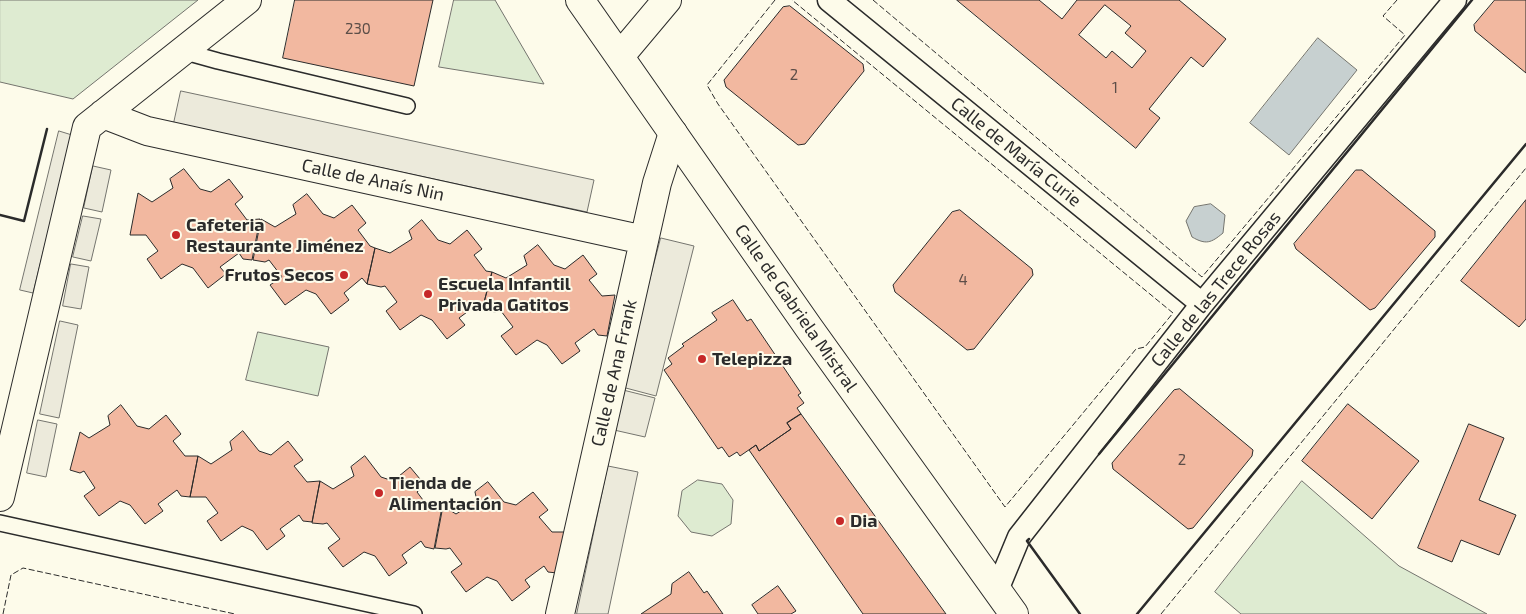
<!DOCTYPE html>
<html>
<head>
<meta charset="utf-8">
<style>
	body { margin:0 }
	canvas { display:block; background:#fdfbea }
</style>
</head>
<body>
<canvas width="1526" height="614"></canvas>
<script>
const context = document.querySelector('canvas').getContext('2d');
context.lineJoin = 'round';
function fill(path, color) {
  context.fillStyle = color;
  context.fill(path, 'evenodd');
}
function strokePath(path, color, width, dash) {
  context.strokeStyle = color;
  context.lineWidth = width;
  context.lineCap = dash ? 'butt' : 'round';
  context.setLineDash(dash || []);
  context.stroke(path);
}
function write(font, color, halo, rows, align = 'center') {
  context.font = font + ' "Exo 2",sans-serif';
  context.lineWidth = 4;
  context.setLineDash([]);
  context.textBaseline = 'middle';
  context.strokeStyle = halo;
  context.fillStyle = color;
  for (const [text, x, y, turn = 0] of rows) {
    context.save();
    context.translate(x, y);
    context.rotate((+turn || 0) * Math.PI / 180);
    context.textAlign = isNaN(turn) ? turn : align;
    if (halo) context.strokeText(text, 0, 0);
    context.fillText(text, 0, 0);
    context.restore();
  }
}
const green = new Path2D(`
	M0 0H198L73 99 0 82Z
	M454 0H495L544 84 439 67Z
	M258 332 329 347 318 396 246 380Z
	M698 480 722 484 733 500 731 524 712 536 691 532 678 516 682 491Z
	M1302 481 1399 566 1487 614H1241L1215 592Z`);
fill(green, '#deebd1');
strokePath(green, '#74746e', 1);
const parking = new Path2D(`
	M181 91 594 180 587 212 174 123Z
	M59 131 72 135 33 293 20 290Z
	M93 166 111 170 102 212 84 208Z
	M83 216 101 219 91 261 73 257Z
	M661 238 694 246 656 396 622 387Z
	M71 264 89 267 81 309 63 306Z
	M60 321 78 325 59 418 40 414Z
	M623 390 655 398 645 437 614 430Z
	M38 420 57 424 46 477 27 473Z
	M608 466 638 472 608 614H577Z`);
fill(parking, '#eceadb');
strokePath(parking, '#74746e', 1);
const water = new Path2D(`
	M1318 38 1357 70 1289 155 1250 123Z
	M1211 204 1225 215 1223 233C1211 243 1206 245 1192 237L1186 221 1194 207Z`);
fill(water, '#c7d0d0');
strokePath(water, '#74746e', 1);
const building = new Path2D(`
	M295 0H433L414 86 283 58Z
	M957 0H1039L1062 19 1077 0H1179L1226 39 1203 67 1191 57 1149 109 1160 118 1136 148ZM1105 5 1131 26 1125 33 1146 51 1132 68 1112 51 1106 58 1079 35Z
	M1495 0H1526V73L1475 31 1474 25Z
	M790 6 863 64 864 71 805 144 798 145 726 87 724 80 783 7Z
	M184 169 200 189 211 192 229 179 243 197 235 204 247 220 260 219 252 260 243 259 239 253 220 267 226 274 208 288 193 268 182 264 161 279 147 259 158 251 146 235H130L138 193 152 202 173 188 170 179Z
	M1356 170H1362L1435 231V237L1375 308 1370 310 1296 249 1294 244Z
	M307 194 323 214 334 218 352 205 366 223 358 230 370 246 375 248 367 284 362 278 344 293 349 300 331 314 316 294 306 290 285 305 270 285 282 277 269 260 265 262 253 260 261 219 275 227 296 214 293 205Z
	M1526 200V319L1519 327 1461 281Z
	M960 210 1032 269 1033 275 974 349 967 350 895 292 893 285 952 212Z
	M422 220 438 240 450 244 467 230 482 249 474 255 486 271 492 272 482 310 478 304 459 318 465 325 447 339 432 320 421 315 400 330 386 311 397 302 385 286 381 287 367 284 375 248 390 253 412 239 409 231Z
	M538 245 554 265 565 269 583 255 597 274 589 280 602 296 615 295 607 336 598 335 594 329 575 343 580 351 562 364 547 345 537 340 516 355 501 336 513 327 501 311 496 312 482 310 492 272 506 278 527 265 524 256Z
	M733 300 747 321 751 319 801 393 798 395 804 403 797 408 801 414 787 423 791 429 759 451 756 445 740 456 737 452 729 457 722 447 718 449 664 370 672 364 668 358 684 346 682 344 717 320 712 313Z
	M1180 389 1253 450 1252 456 1193 528 1188 529 1113 469 1112 463 1174 390Z
	M1348 404 1419 461 1372 519 1302 461Z
	M121 405 137 426 149 429 166 415 181 434 173 441 185 456H198L190 497 181 496 177 490 158 504 163 511 145 524 130 505 120 501 99 516 84 496 95 488 84 471 80 473 70 470 80 432 89 438 110 425 108 416Z
	M801 414 946 614H863L749 450 756 445 759 451 791 429 787 423Z
	M1469 424 1504 438 1479 500 1516 515 1499 555 1461 540 1452 562 1418 548Z
	M243 431 259 451 271 455 288 441 303 460 294 466 307 482 320 481 312 522 303 521 299 515 280 529 285 536 267 550 253 531 242 526 221 541 207 521 218 513 206 497H190L198 456 211 464 232 450 230 442Z
	M365 456 381 477 393 481 410 467 425 485 417 492 429 508 442 507 434 549 425 547 421 541 402 555 407 563 389 576 375 556 364 552 343 567 328 548 340 539 327 523 323 524 312 523 320 481 333 489 354 476 351 467Z
	M488 482 504 502 516 505 533 492 548 510 539 517 552 532H565L557 573 548 572 544 566 525 580 530 587 512 601 497 581 487 577 466 592 451 572 462 564 450 548 446 549 435 548 443 506 456 514 477 501 475 492Z
	M689 572 704 593 707 591 723 614H641L671 594 672 584Z
	M778 586 796 611 791 614H758L752 605Z`);
fill(building, '#f2b8a0');
strokePath(building, '#2b2b2b', 1);
const service = new Path2D(`
	M182 51 218 61 407 106
	M0 523 414 614`);
const pedestrian = new Path2D(`
	M829 0 1202 304
	M997 590 1019 537 1202 304 1455 0`);
const minor = new Path2D(`
	M103 114 147 131 644 240
	M0 497 87 127 247 0
	M560 614 657 183 673 133`);
const tertiary = new Path2D(`
	M580 0 809 328 1014 614
	M620 56 667 0`);
strokePath(service, '#2b2b2b', 18);
strokePath(pedestrian, '#2b2b2b', 25);
strokePath(minor, '#2b2b2b', 30);
strokePath(tertiary, '#2b2b2b', 30);
strokePath(service, '#fdfbea', 15);
strokePath(pedestrian, '#fdfbea', 22);
strokePath(minor, '#fdfbea', 28);
strokePath(tertiary, '#fdfbea', 28);
strokePath(new Path2D(`
	M775 0 707 85 718 104 1005 507 1136 349 1145 347 1173 313 792 0
	M873 0 1202 277 1405 35 1383 16 1397 0
	M3 614 11 575 23 568 235 614
	M1161 614 1526 168`), '#2b2b2b', 1, [6, 2.5]);
strokePath(new Path2D(`
	M0 215 24 221 47 129
	M1099 454 1472 0
	M1029 539 1027 541 1080 614
	M1137 614 1526 144`), '#2b2b2b', 2.5);
for (const [x, y, r, color] of [
	[176,235,5,"#c62828"],
	[344,275,5,"#c62828"],
	[428,294,5,"#c62828"],
	[702,359,5,"#c62828"],
	[379,493,5,"#c62828"],
	[840,521,5,"#c62828"]
]) {
  const dot = new Path2D();
  dot.arc(x, y, r, 0, 2 * Math.PI);
  context.fillStyle = color;
  context.fill(dot);
  strokePath(dot, '#fdfbea', 2);
}
write('15px', '#5d4e48', null, [
	["230",358,29],
	["2",794,75],
	["1",1115,88],
	["4",963,280],
	["2",1182,460]
]);
write('18px', '#2b2b2b', '#fdfbea', [
	["Calle de María Curie",1016,152,39],
	["Calle de Anaís Nin",373,180,12],
	["Calle de las Trece Rosas",1216,289,-51],
	["Calle de Gabriela Mistral",796,308,55],
	["Calle de Ana Frank",614,373,-77]
]);
write('bold 18px', '#2b2b2b', '#fdfbea', [
	["Cafeteria",186,225],
	["Restaurante Jiménez",186,246],
	["Frutos Secos",334,275,"right"],
	["Escuela Infantil",438,284],
	["Privada Gatitos",438,305],
	["Telepizza",712,359],
	["Tienda de",389,483],
	["Alimentación",389,504],
	["Dia",850,521]
], 'left');
</script>
</body>
</html>
